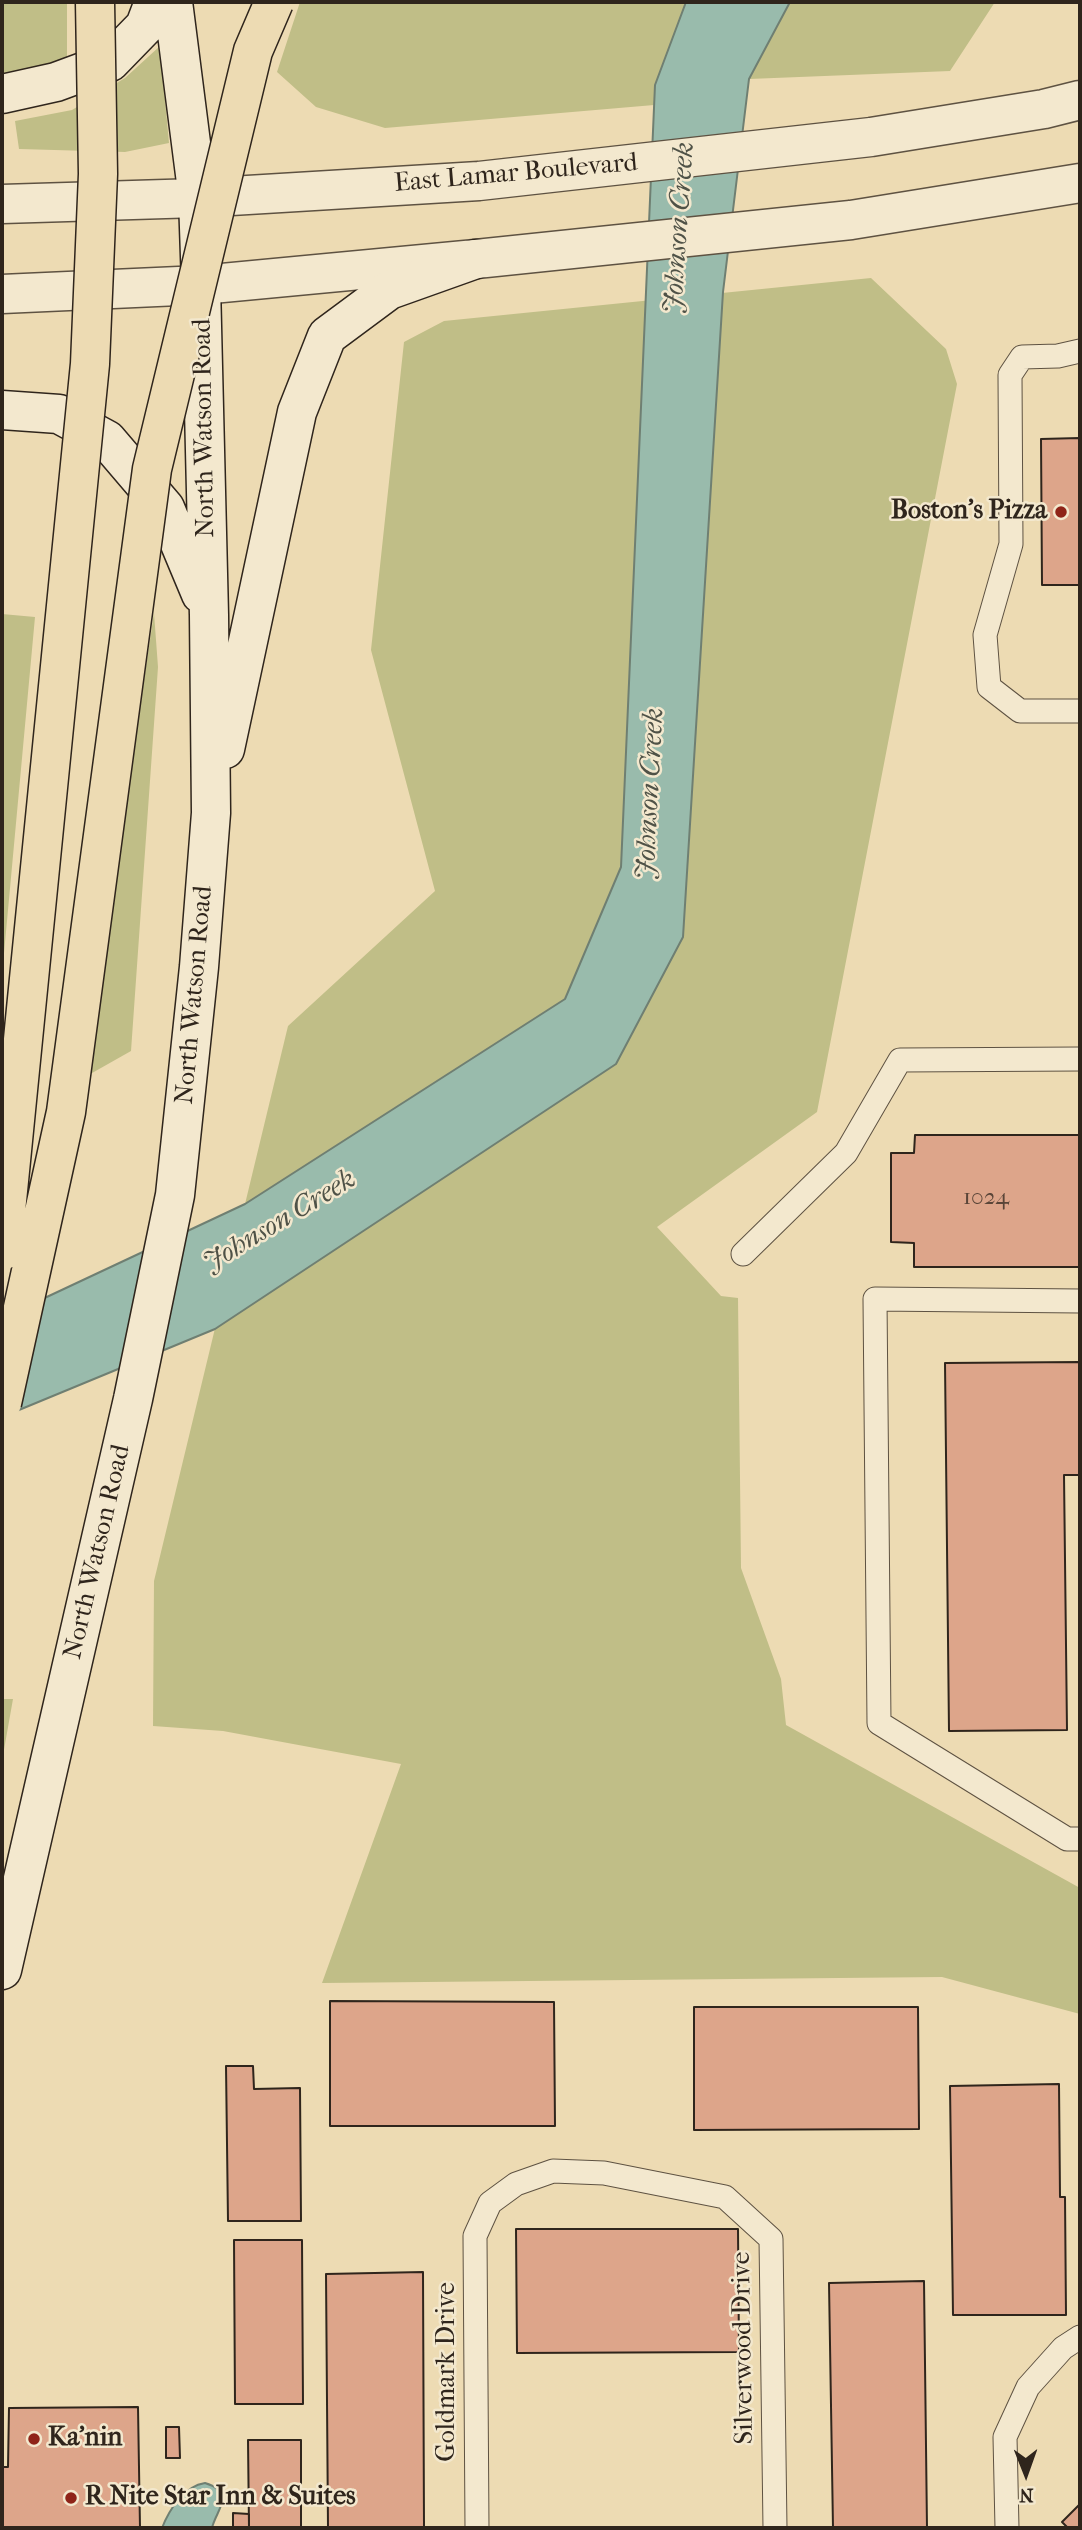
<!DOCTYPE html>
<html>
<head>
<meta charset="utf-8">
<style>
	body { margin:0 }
	#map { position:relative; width:1082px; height:2530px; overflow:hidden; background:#eddbb3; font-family:"IM FELL French Canon",serif }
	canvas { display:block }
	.frame { position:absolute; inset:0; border:4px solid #2f251c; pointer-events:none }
	.north { position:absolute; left:991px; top:2439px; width:70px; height:70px; -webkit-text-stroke:5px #f3e8ce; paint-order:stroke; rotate:179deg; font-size:19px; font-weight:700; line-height:28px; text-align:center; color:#2f251c }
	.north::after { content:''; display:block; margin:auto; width:24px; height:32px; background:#2f251c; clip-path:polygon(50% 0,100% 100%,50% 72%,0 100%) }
</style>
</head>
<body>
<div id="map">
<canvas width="1082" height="2530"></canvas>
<div class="frame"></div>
<div class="north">N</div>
</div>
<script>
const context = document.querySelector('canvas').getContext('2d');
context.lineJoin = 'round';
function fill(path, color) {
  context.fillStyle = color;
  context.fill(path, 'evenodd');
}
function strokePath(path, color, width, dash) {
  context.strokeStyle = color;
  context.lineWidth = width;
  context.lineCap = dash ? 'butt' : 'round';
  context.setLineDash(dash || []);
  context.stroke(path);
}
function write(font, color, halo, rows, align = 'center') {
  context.font = font + ' "IM FELL French Canon",serif';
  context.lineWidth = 5;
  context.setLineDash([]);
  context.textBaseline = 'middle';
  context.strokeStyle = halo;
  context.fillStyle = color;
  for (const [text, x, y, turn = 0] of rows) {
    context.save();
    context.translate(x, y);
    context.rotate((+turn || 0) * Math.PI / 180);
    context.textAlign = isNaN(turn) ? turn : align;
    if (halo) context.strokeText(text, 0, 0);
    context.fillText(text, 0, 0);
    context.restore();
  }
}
fill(new Path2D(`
	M2 2H67V59L2 75Z
	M300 2H688L654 105 385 128 316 107 277 72Z
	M790 2H995L950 71 749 79Z
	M160 46 169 143 125 152 19 149 15 121 72 110 125 78Z
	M871 278 946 349 957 384 817 1112 657 1227 721 1296 738 1298 741 1568 781 1679 786 1725 1080 1888V2014L942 1977 322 1983 401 1764 223 1731 153 1726 154 1581 288 1026 435 891 371 650 404 342 444 321Z
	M154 613 158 667 131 1051 85 1077Z
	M2 614 35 617 2 975Z
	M2 1699H13L2 1761Z`), '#c0be87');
const water = new Path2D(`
	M686 2H790L749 79 723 292 683 937 616 1064 215 1329 2 1417V1318L245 1204 565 999 621 867 655 85Z
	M205 2483C237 2493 216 2510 212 2528H162C169 2510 184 2486 205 2483Z`);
fill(water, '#99bbac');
strokePath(water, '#6f7f72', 2);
const building = new Path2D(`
	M1080 438V585H1042L1041 439Z
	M915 1135H1080V1267H914V1243L891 1242V1153H914Z
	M1080 1362V1475H1064L1067 1730 949 1731 945 1363Z
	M330 2001 554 2002 555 2126H330Z
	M694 2007H918L919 2129 694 2130Z
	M226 2066H253L254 2089 300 2088 301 2221H228Z
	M1059 2084 1060 2197H1065L1066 2315H953L950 2086Z
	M516 2229H738L739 2352 517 2353Z
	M234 2240H302L303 2404H235Z
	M423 2272 424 2528H328L326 2274Z
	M924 2281 927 2528H833L829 2283Z
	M138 2407 140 2528H2V2467H8L9 2408Z
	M166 2427H179L180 2458H166Z
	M248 2440H301V2528H249Z
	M1080 2504V2528H1068L1062 2522Z
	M233 2513 249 2514V2528H233Z`);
fill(building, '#dda58a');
strokePath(building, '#2f251c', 2);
const service = new Path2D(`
	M1080 351 1058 356 1022 357 1010 375 1011 544 985 635 989 687 1020 711H1080
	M743 1254 846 1153 900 1060 1080 1059
	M1080 1301 875 1299 879 1723 1067 1839H1080
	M477 2528 475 2236 490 2203 516 2184 553 2171 604 2173 725 2197 771 2239 775 2528
	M1007 2528 1005 2437 1028 2387 1063 2348 1080 2337`);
const tertiary = new Path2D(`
	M2 204 198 198 479 181 871 137 1044 109 1080 100
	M2 294 201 285 476 259 851 220 1080 183`);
const secondary = new Path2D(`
	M2 94 56 82 110 62 145 26 154 2
	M2 410 59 414 107 440 165 508 201 594
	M225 749 297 412 327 336 389 290 476 259
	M2 1970 133 1399 175 1195 199 967 211 813 209 615 201 285 198 198 173 2`);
strokePath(service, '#5e5242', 25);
strokePath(tertiary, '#5e5242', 41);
strokePath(secondary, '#2f251c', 41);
strokePath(service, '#f3e8ce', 23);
strokePath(tertiary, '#f3e8ce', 38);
strokePath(secondary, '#f3e8ce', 38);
const motorwayBridge = new Path2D(`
	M2 1251 90 364 98 174 95 2
	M2 1403 66 1112 152 469 253 51 274 2`);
strokePath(motorwayBridge, '#2f251c', 41, []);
strokePath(motorwayBridge, '#eddbb3', 38);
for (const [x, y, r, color] of [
	[1061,512,7,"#8f2418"],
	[34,2439,7,"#8f2418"],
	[71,2498,7,"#8f2418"]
]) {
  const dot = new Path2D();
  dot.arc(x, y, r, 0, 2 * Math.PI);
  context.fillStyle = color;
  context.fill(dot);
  strokePath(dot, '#f3e8ce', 2.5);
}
write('23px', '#5a4538', null, [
	["1024",986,1198]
]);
write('26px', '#2f251c', '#f3e8ce', [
	["East Lamar Boulevard",516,174,-5],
	["North Watson Road",205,428,-91],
	["North Watson Road",195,995,-85],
	["North Watson Road",98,1552,-77],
	["Silverwood Drive",744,2348,-91],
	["Goldmark Drive",448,2372,-90]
]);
write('bold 26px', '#2f251c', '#f3e8ce', [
	["Boston's Pizza",1047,512,"right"],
	["Ka'nin",48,2439],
	["R Nite Star Inn & Suites",85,2498]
], 'left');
write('italic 28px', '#4f5247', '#f3e8ce', [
	["Johnson Creek",680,228,-86],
	["Johnson Creek",651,794,-87],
	["Johnson Creek",280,1222,-31]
]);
</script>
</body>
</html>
